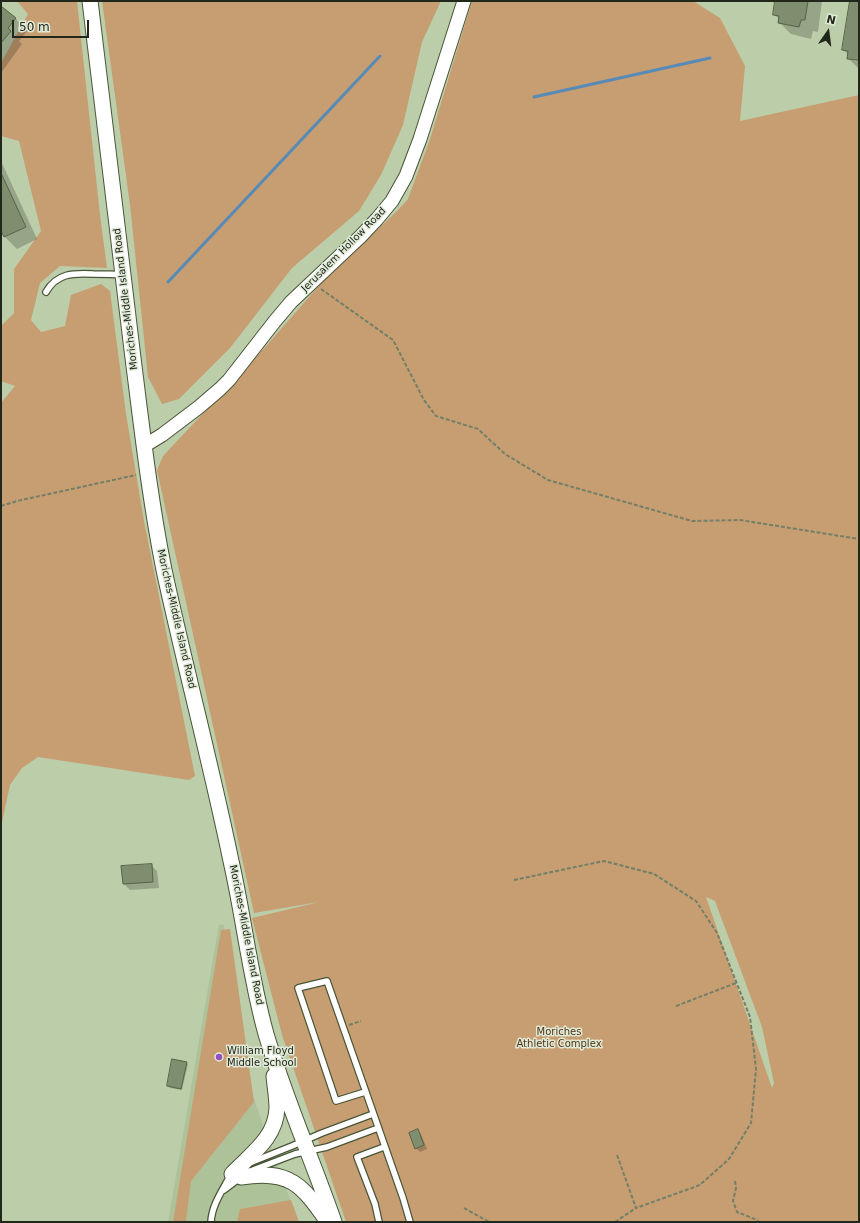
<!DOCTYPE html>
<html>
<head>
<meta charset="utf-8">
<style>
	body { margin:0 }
	#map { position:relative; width:860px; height:1223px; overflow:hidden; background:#bccdaa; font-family:"DejaVu Sans",sans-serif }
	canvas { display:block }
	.frame { position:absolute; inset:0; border:2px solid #21271a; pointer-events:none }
	.north { position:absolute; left:808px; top:12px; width:40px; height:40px; -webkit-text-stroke:3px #e1ead8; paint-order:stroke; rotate:14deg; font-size:11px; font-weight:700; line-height:16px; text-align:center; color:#21271a }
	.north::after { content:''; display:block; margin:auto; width:14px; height:18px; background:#21271a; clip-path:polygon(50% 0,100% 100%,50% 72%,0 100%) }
	.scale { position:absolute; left:12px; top:20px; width:77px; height:18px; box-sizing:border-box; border:2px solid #21271a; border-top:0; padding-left:5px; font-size:12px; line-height:14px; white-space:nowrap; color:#21271a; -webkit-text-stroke:3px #e1ead8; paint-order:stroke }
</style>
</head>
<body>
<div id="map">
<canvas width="860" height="1223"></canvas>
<div class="frame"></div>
<div class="north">N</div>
<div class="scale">50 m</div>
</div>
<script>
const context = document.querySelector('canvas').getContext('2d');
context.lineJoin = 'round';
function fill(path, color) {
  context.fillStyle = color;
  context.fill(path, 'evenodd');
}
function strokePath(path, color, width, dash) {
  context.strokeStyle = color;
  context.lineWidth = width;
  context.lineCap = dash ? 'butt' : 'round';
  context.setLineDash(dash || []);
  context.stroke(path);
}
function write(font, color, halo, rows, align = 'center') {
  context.font = font + ' "DejaVu Sans",sans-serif';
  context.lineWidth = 3;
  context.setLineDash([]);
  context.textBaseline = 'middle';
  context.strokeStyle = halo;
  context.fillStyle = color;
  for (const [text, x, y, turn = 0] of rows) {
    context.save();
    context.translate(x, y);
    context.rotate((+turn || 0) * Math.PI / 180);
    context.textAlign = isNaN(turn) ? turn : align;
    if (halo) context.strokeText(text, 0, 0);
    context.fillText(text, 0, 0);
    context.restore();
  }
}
fill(new Path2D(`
	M219 924 224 925 228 1009 256 1105 298 1222H168Z`), '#aec299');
fill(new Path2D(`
	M17 1H77L100 215 107 268 60 266 40 283 31 320 41 332 65 326 71 295 101 284 110 291 126 414 144 521 195 776 189 780 38 757 22 768 10 785 1 827V403L15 386 1 381V326L14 313V269L41 231 19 141 1 136V63L28 14Z
	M102 1H441L422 42 403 125 381 175 359 211 292 268 230 348 179 399 162 404 148 377 130 205Z
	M472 1H693L720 18 745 66 740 121 859 95V1222H346L282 1035 252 918 319 902 254 913 157 470 163 456 267 345 323 281 397 211 408 199 430 139ZM706 897 715 901 762 1027 774 1083 772 1088Z
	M230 929 254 1102 191 1181 186 1222H173L221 930Z
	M291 1200 299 1222H237L240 1209Z`), '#c79e72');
fill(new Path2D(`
	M776 1H822L818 32 813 31 811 39 791 34 779 22V19L774 14Z
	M851 1H859V69L848 58V54L843 50Z
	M1 7 15 18 27 31 19 41 22 44 1 73Z
	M1 161 37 239 17 249 4 236 1 229Z
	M151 865 157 871 159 888 130 890 124 884Z
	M186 1063 188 1064 182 1090 170 1088 168 1086Z
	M417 1130 421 1134 427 1149 420 1152 416 1148Z`), '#0003');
strokePath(new Path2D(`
	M534 97 710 58
	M168 282 380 56`), '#578ab6', 3);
const building = new Path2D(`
	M775 1H808L805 20H801L799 27 778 23 779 16 773 15Z
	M850 1H859V60L847 59 848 51 842 50Z
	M1 6 16 18 8 28 11 31 1 43Z
	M1 173 26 227 4 237 1 231Z
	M152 864 153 882 123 884 121 866Z
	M172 1059 187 1062 181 1089 167 1086Z
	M418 1129 424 1145 415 1149 409 1133Z`);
fill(building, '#7f8e6e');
strokePath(building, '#556345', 1);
const service = new Path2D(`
	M46 292C57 273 73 273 93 274 103 274 113 274 122 275
	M365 1092 336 1101 298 988 327 981 403 1198 410 1222
	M252 1162 292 1146 322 1133 373 1114
	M253 1170 295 1154 327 1147 378 1128
	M224 1190 241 1177
	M211 1222C212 1204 223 1190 231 1174
	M379 1222 375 1204 357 1157 384 1147`);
const tertiary = new Path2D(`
	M144 446 162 435 199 407 220 389 229 380 275 321 291 302 361 236 377 219 392 201 406 176 420 139 464 1`);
const secondary = new Path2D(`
	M90 1C104 120 118 239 133 358 142 429 150 500 164 570 185 667 211 764 231 861 244 918 250 977 266 1034 285 1098 312 1159 334 1222
	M232 1174C251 1154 276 1138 277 1108 277 1098 275 1087 274 1076
	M241 1177C290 1169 302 1185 328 1222`);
strokePath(service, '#485537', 8);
strokePath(tertiary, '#485537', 15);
strokePath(secondary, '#485537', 17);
strokePath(new Path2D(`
	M321 289 393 340 424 400 436 416 478 429 505 454 548 480 692 521 740 520 859 539
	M1 506 17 501 136 475
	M514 880 604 861 654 874 696 901 717 933 750 1017 756 1069 751 1123 729 1159 700 1185 636 1208 617 1155
	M676 1006 736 983
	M349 1025 361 1021
	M735 1181 736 1188 733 1201 737 1212 757 1220 759 1222
	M464 1208 489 1222
	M615 1222 636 1208`), '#747f67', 2, [4, 2]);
strokePath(service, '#fff', 5.5);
strokePath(tertiary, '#fff', 13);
strokePath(secondary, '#fff', 15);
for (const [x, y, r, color] of [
	[219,1057,4,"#934fc3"]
]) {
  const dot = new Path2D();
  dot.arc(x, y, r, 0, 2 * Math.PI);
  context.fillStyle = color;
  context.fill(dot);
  strokePath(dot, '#e1ead8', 1.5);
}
write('10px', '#21271a', '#e1ead8', [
	["Jerusalem Hollow Road",344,250,-45],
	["Moriches-Middle Island Road",126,299,-97],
	["Moriches-Middle Island Road",176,619,77],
	["Moriches-Middle Island Road",246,935,79]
]);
write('10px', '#4e3312', '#e1ead8', [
	["Moriches",559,1032],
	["Athletic Complex",559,1044]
]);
write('10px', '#21271a', '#e1ead8', [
	["William Floyd",227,1051],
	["Middle School",227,1063]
], 'left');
</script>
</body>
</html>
